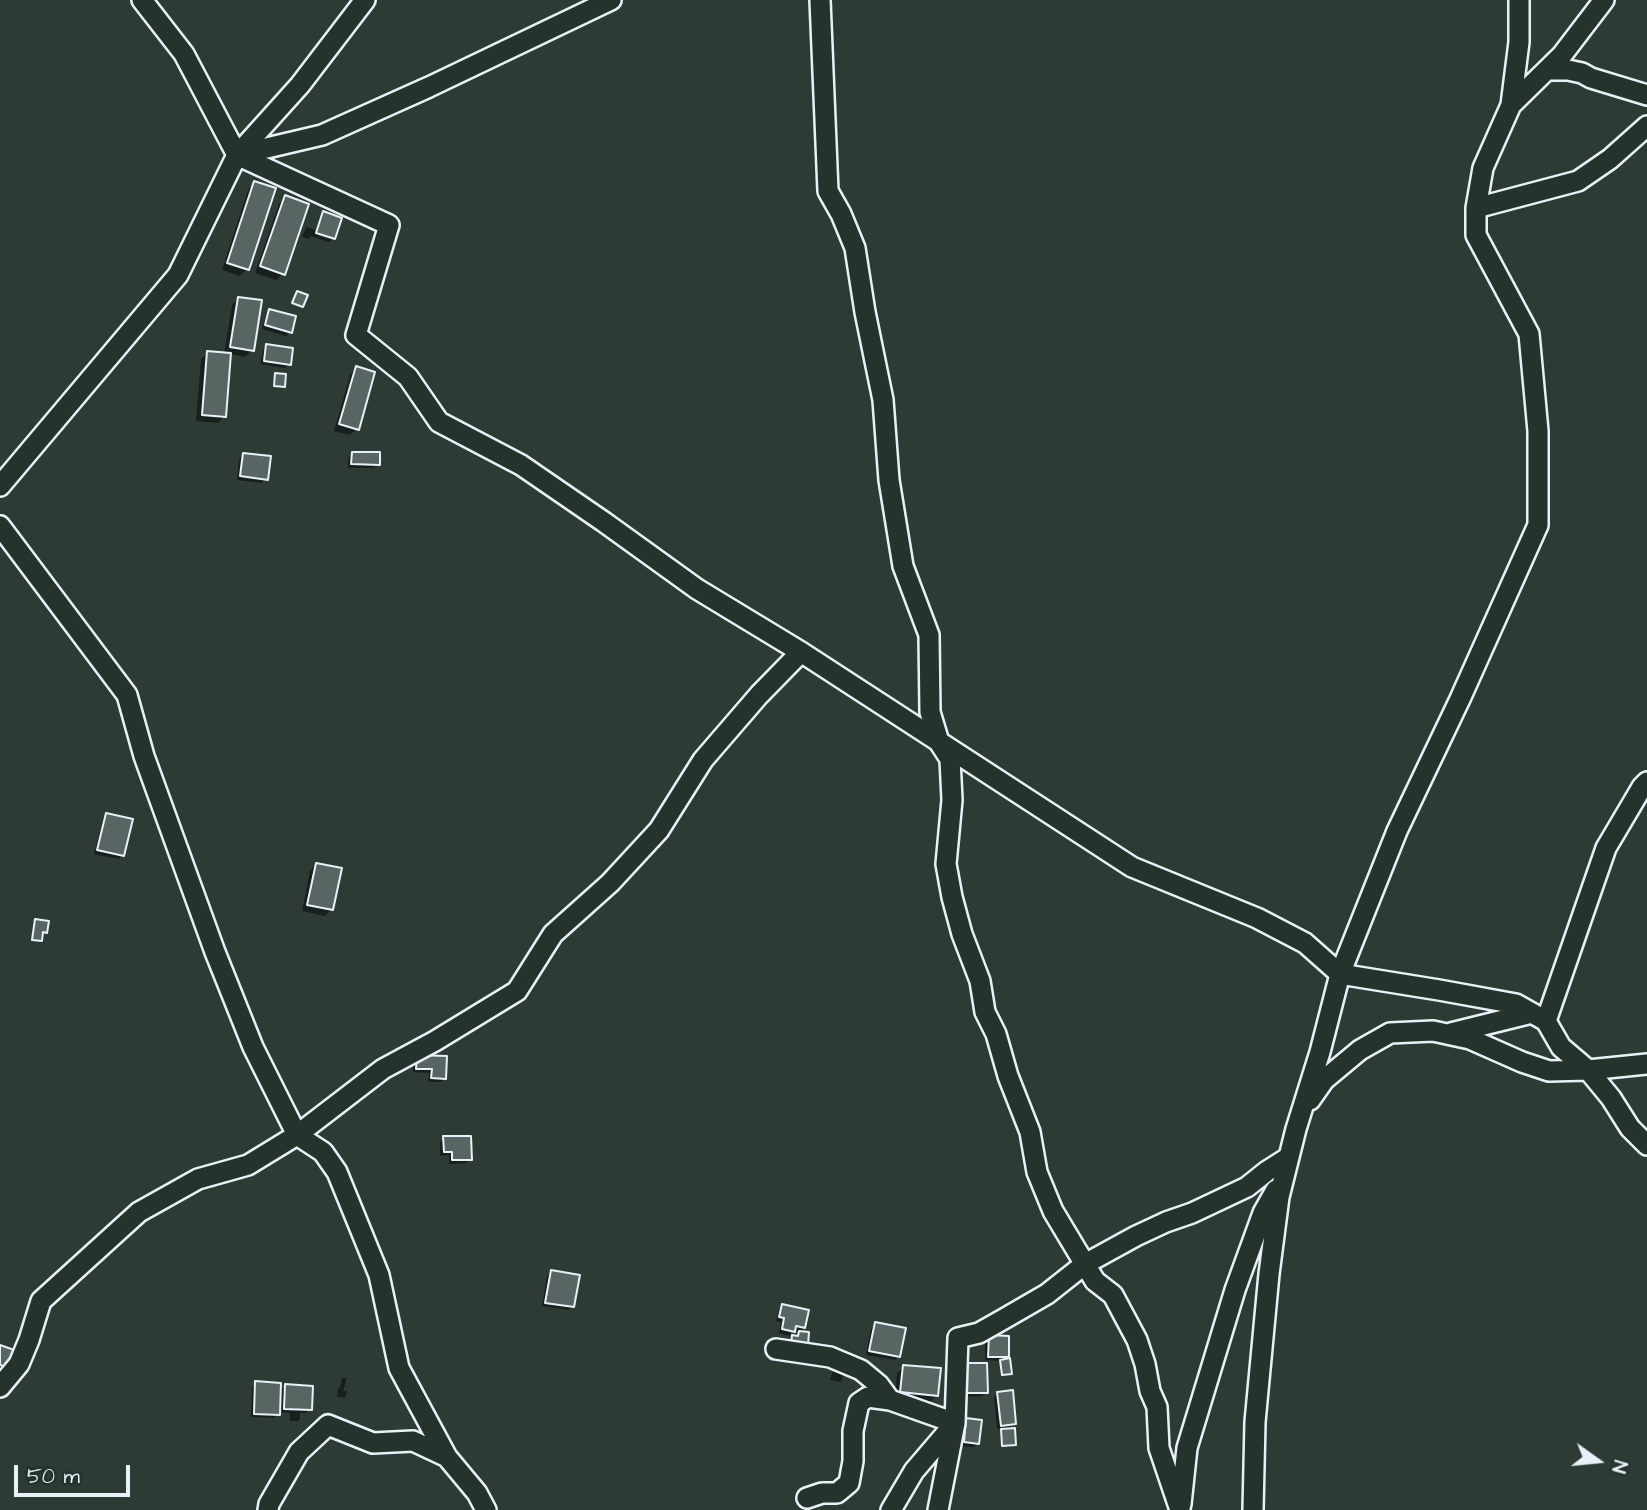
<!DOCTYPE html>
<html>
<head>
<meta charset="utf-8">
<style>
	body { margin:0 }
	#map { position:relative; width:1647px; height:1510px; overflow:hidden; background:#2e3b35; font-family:"Architects Daughter",sans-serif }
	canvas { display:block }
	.north { position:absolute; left:1563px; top:1426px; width:70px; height:70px; -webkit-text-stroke:5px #26332d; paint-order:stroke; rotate:105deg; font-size:19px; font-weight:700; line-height:28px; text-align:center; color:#e8f1f8 }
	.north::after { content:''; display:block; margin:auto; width:24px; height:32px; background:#e8f1f8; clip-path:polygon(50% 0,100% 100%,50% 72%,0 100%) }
	.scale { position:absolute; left:14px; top:1465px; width:116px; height:32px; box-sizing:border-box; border:4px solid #e8f1f8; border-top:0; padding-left:9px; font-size:21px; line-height:24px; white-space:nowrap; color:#e8f1f8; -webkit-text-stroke:5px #26332d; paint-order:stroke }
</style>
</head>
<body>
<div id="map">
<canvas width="1647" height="1510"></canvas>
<div class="north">N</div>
<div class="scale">50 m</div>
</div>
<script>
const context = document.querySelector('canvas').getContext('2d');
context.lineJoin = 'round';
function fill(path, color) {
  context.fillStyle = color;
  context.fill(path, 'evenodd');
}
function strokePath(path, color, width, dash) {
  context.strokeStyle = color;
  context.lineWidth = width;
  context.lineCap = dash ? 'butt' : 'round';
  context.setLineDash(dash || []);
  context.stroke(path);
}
fill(new Path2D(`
	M255 183 247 269 240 276 222 270 248 190Z
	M285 197 283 274 276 280 255 273 279 204Z
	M324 213 334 238 329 242 311 236 309 239 302 237 306 227 316 230 320 217Z
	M239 298 252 350 245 357 230 354 225 416 218 423 196 421 201 359 208 353 224 354 232 305Z
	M270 311 290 332 286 336 262 329 266 315Z
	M267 345 289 364 285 368 260 364 263 350Z
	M356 368 357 429 350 435 334 431 350 375Z
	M244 454 266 479 262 483 237 480 239 459Z
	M352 454 378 464 374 468H348V458Z
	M107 815 123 855 119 859 94 854 103 819Z
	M316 865 332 909 325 916 302 911 310 871Z
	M445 1058V1078L441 1082H428L429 1073 413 1072V1061Z
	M444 1138 470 1159 466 1163 449 1164V1155L440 1156V1142Z
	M551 1272 573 1306 569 1310 542 1306 547 1276Z
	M783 1306 804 1328 800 1332 793 1330 789 1336 779 1333 781 1322 776 1321 779 1310Z
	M876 1324 899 1356 895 1360 866 1355 871 1328Z
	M989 1337 1007 1356 1003 1361 1010 1373 1008 1375 1001 1376 999 1361 985 1360V1341Z
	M967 1365 986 1392 982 1396 963 1397Z
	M904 1367 937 1395 930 1402 895 1399 897 1373Z
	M834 1368 845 1370 841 1382 830 1380Z
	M342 1378H347L343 1391H347L345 1398 337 1397 338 1389 340 1387Z
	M256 1383 279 1393 286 1386 310 1409 306 1413H300V1419L298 1421H290V1413L278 1412 274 1418 251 1417 252 1387Z
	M998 1393 1014 1424 1008 1430 1014 1445 1013 1446 1001 1447 1000 1432 1004 1428 997 1429 994 1397Z
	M967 1420 978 1443 974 1447 960 1446 962 1424Z`), '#0007');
const building = new Path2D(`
	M254 181 276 188 249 270 227 263Z
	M285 195 309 204 285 275 260 266Z
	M323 211 342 218 335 239 316 233Z
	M297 291 308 295 303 307 292 303Z
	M238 297 262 300 254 351 230 347Z
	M269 309 296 316 292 333 265 325Z
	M266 344 293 348 291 365 264 361Z
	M207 351 231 353 226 417 202 415Z
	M356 366 375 372 359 430 339 424Z
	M275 373 286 374 285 387 274 386Z
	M352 452H380V465L351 464Z
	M243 453 271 456 268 480 240 476Z
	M106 813 133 819 124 856 97 850Z
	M316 863 342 868 333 910 307 905Z
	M35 919 49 921 47 933 43 932 42 941 32 940Z
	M417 1055 447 1056 446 1079 431 1078 432 1069H416Z
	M443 1136H471L472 1160H452V1152H444Z
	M551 1270 580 1275 574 1307 545 1303Z
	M782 1304 809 1310 805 1328 796 1326 795 1332 782 1329 784 1318 779 1317Z
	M875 1322 906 1328 900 1357 869 1351Z
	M799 1331 809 1332 808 1346 791 1344 792 1335 798 1336Z
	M989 1335 1009 1336V1357H988Z
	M0 1345 17 1351 11 1369 0 1365Z
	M1010 1358 1012 1374 1002 1375 1000 1360Z
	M966 1363H987L988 1393H967Z
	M903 1365 941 1368 938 1396 900 1392Z
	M255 1381 281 1383 280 1415 254 1414Z
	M285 1384 313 1386 312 1410 284 1409Z
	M1013 1390 1016 1424 1001 1426 997 1392Z
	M966 1418 982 1420 979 1444 964 1442Z
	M1015 1428 1016 1445 1002 1446 1001 1429Z`);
fill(building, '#596563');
strokePath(building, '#e8f1f8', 2);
const minor = new Path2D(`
	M142 0 184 54 237 155 389 225 356 335 408 377 439 422 521 465 604 522 697 589 801 652 1132 867 1257 918 1305 943 1340 974 1439 990 1516 1004 1546 1021
	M820 0 828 191 841 214 855 248 865 312 883 400 889 480 903 566 929 635 930 712 939 742 950 759 952 800 946 864 952 897 962 934 980 981 985 1012 996 1034 1008 1076 1030 1132 1037 1172 1053 1211 1095 1281 1113 1295 1137 1340 1145 1364 1150 1391 1157 1407 1159 1448 1180 1510
	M1547 70H1568L1582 73 1591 78 1647 95
	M1511 105 1519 42V0
	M237 155 322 135 429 87 611 0
	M1476 208 1578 181 1610 159 1647 126
	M0 486 178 275 237 155 300 85 365 0
	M0 526 127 695 144 756 215 952 253 1047 297 1135 323 1152 337 1172 379 1275 399 1368 447 1457 477 1493 486 1510
	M1647 782 1642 787 1606 848 1546 1021 1561 1047 1588 1070 1611 1098 1630 1128 1647 1145
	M1451 1033 1532 1013
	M1310 1100 1324 1080 1360 1050 1390 1033 1433 1031 1470 1039 1522 1062 1549 1071 1588 1070 1647 1064
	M776 1349 830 1357 861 1370 879 1385 890 1400 955 1423 914 1471 891 1510
	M0 1387 19 1364 29 1340 41 1301 139 1212 198 1179 248 1165 297 1135 383 1069 435 1041 517 991 553 934 610 883 659 830 703 760 759 695 801 652
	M807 1498 822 1493H837L849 1483 853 1461V1431L859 1403 868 1397 890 1400
	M1181 1504 1187 1448 1235 1290 1263 1213 1276 1190
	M268 1510 269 1504 299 1452 328 1425 373 1443 413 1441 447 1457
	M938 1510 955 1423 958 1338 979 1333 1002 1320 1047 1294 1085 1264 1136 1236 1166 1222 1192 1213 1247 1187 1267 1171 1289 1157
	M1253 1510 1255 1422 1269 1274 1279 1197 1296 1129 1320 1052 1340 974 1397 831 1460 699 1538 525V431L1529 334 1476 235V208L1483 168 1511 105 1562 55 1604 0`);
strokePath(minor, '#e8f1f8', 24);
strokePath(minor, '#26332d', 19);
</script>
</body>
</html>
